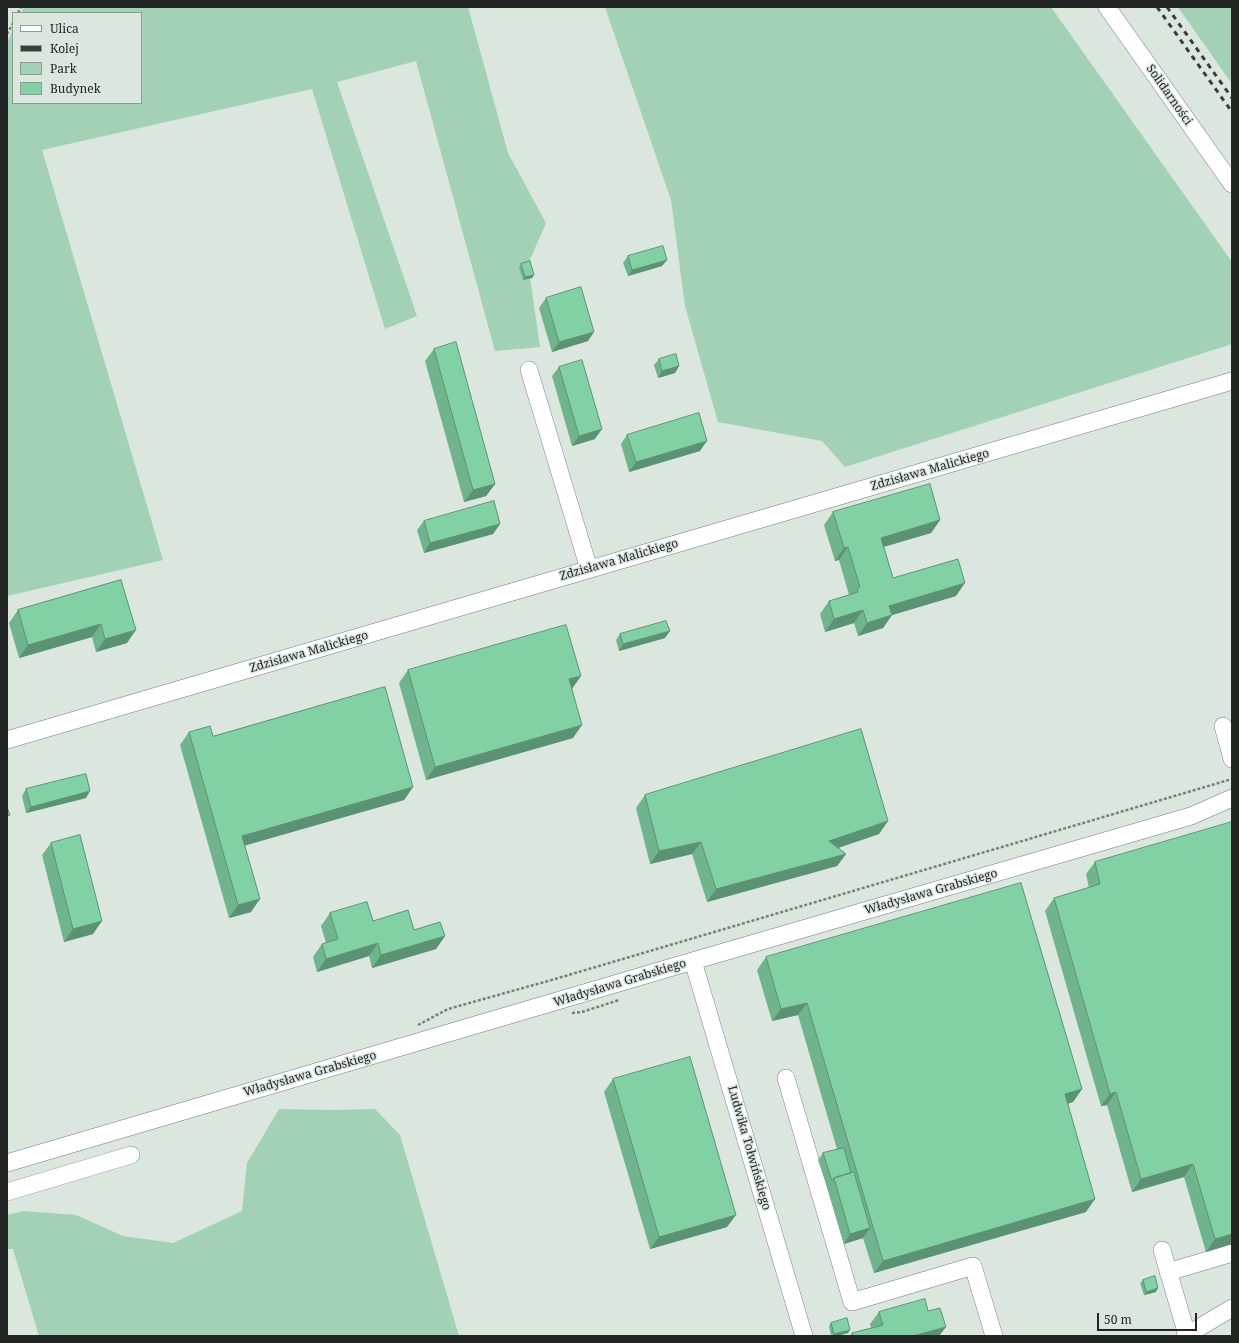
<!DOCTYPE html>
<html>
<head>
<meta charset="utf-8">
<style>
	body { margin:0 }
	#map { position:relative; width:1239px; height:1343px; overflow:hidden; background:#dae6de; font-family:"Noto Serif",serif }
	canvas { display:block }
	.frame { position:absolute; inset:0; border:8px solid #222724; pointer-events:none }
	.legend { position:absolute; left:12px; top:12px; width:130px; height:92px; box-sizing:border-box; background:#dae6de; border:1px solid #909a94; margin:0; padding:5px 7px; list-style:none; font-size:12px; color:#222724 }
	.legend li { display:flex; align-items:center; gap:8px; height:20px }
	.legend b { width:20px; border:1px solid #909a94 }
	.scale { position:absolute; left:1097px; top:1313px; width:100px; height:18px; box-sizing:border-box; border:2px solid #222724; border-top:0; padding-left:5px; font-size:12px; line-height:14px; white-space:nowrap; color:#222724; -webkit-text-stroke:3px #dae6de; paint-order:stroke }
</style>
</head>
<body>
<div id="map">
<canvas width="1239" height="1343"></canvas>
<div class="frame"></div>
<ul class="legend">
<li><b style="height:5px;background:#fff"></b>Ulica</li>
<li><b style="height:5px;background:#393f3b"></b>Kolej</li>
<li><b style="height:11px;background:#a2d1b5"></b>Park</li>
<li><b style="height:11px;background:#82d1a5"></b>Budynek</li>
</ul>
<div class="scale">50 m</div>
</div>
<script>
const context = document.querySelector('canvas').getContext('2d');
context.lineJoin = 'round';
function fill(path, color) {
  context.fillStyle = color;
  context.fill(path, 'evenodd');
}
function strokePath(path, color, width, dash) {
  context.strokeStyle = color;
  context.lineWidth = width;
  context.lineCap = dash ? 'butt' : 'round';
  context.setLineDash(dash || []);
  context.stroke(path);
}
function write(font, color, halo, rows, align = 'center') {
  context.font = font + ' "Noto Serif",serif';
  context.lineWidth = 3;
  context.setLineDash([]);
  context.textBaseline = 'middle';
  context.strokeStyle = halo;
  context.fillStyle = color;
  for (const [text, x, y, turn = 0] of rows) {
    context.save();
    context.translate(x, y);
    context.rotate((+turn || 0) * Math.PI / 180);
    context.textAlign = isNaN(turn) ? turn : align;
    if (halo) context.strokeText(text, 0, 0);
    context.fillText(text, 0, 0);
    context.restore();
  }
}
fill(new Path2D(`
	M24 7H468L508 153 546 223 528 264 540 347 495 351 416 61 337 82 417 316 385 329 312 89 42 150 163 560 7 596V42L13 30V103H141V13H21Z
	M605 7H1051L1232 262V344L845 467 822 441 718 422 685 306 671 200Z
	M1178 7H1232V84Z
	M279 1109 333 1110 375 1109 400 1135 459 1336H39L13 1249H7V1215L23 1211 76 1215 123 1236 173 1243 242 1211 247 1163Z`), '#a2d1b5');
const minor = new Path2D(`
	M1107 7 1232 184
	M529 370 589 569
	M1223 726 1232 759
	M7 740 1232 381
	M693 961 804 1336
	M786 1078 852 1302 973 1266 994 1336
	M7 1163 693 961 1191 816 1232 798
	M7 1192 131 1155
	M1162 1250 1187 1335
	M1168 1272 1232 1253
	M1185 1336 1232 1308`);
strokePath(minor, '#758079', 18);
strokePath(new Path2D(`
	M18 13 21 7
	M7 34 13 23
	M572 1013 582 1012 619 1000
	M418 1025 448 1009 555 979 1232 779`), '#78807a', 2.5, [3, 2]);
strokePath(minor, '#fff', 17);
strokePath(new Path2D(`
	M1157 7 1232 112
	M1167 7 1232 98`), '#393f3b', 3, [5, 5]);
fill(new Path2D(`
	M628 256 662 266 628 276 623 263Z
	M521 264 534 275 532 278 523 280 519 267Z
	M546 298 588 341 552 352 539 308Z
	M434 349 495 484 486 496 464 502 425 361Z
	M659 359 679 366 675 373 658 378 654 365Z
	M559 367 595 439 572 446 552 376Z
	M627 435 700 451 629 472 621 444Z
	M833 512 940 520 931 533 884 547 893 578 956 596 892 615 883 628 858 636 854 623 825 632 820 614 829 601 849 595 839 560 835 561 824 525Z
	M424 521 500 524 493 534 424 553 417 530Z
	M121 580 127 643 96 652 92 637 19 658 9 623 18 610Z
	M670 631 665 638 619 651 616 640 620 634Z
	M408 670 581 676 571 689 573 738 426 780 399 683Z
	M189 732 213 736 413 787 404 800 245 845 251 912 229 918 180 745Z
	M26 789 86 798 26 813 22 796Z
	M645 795 888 821 879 834 838 848 846 854 837 866 707 902 692 854 650 864 636 808Z
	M51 843 93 934 64 942 42 855Z
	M1095 862 1232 1244 1206 1252 1184 1177 1132 1192 1107 1105 1101 1106 1045 911 1054 898 1089 888 1086 874Z
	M330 913 373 921 445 936 436 949 372 968 369 956 317 972 313 957 322 944 326 943 321 926Z
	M766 957 1082 1089 1073 1102 1067 1104 1086 1212 874 1273 863 1238 844 1244 827 1187 818 1160 823 1153 837 1149 798 1015 772 1021 757 970Z
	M613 1079 727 1227 650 1249 604 1092Z
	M1143 1280 1156 1292 1144 1295 1140 1283Z
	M928 1311 939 1336H850L852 1333 871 1328 870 1324 879 1312Z
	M831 1323 848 1333 837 1336H831L829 1326Z`), '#70b48e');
fill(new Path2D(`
	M667 260 662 266 628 276 632 270Z
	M534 275 532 278 523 280 525 277Z
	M594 332 588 341 552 352 559 342Z
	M679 366 675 373 658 378 662 371Z
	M602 429 595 439 572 446 579 436Z
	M707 441 700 451 629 472 636 462Z
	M495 484 486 496 464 502 473 490Z
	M940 520 931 533 872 550 881 538Z
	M500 524 493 534 424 553 430 543Z
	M848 547 839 560 835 561 844 548Z
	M965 583 956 596 892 615 883 628 858 636 867 623 889 606Z
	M863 610 854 623 825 632 834 619Z
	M101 624 92 637 19 658 28 645Z
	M136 630 127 643 96 652 105 639Z
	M670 631 665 638 619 651 623 644Z
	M581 676 572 689 560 692 569 679Z
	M582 725 573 738 426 780 435 767Z
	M413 787 404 800 233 849 242 836Z
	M90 791 86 798 26 813 31 807Z
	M888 821 879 834 820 854 829 841Z
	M701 842 692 854 650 864 659 851Z
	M846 854 837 866 707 902 716 889Z
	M260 899 251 912 229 918 238 905Z
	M102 921 93 934 64 942 73 929Z
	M445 936 436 949 372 968 381 955Z
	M378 943 369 956 317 972 326 959Z
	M807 1003 798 1015 772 1021 781 1009Z
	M1082 1089 1073 1102 1056 1107 1065 1094Z
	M1116 1092 1107 1105 1101 1106 1110 1094Z
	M1193 1164 1184 1177 1132 1192 1141 1179Z
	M1095 1199 1086 1212 874 1273 883 1261Z
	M736 1215 727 1227 650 1249 659 1237Z
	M870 1228 863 1238 844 1244 850 1234Z
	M1232 1234V1244L1206 1252 1215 1239Z
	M1158 1288 1156 1292 1144 1295 1146 1292Z
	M946 1327 939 1336H913Z
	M850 1330 848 1333 837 1336H833L834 1334Z`), '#5b9274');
const building = new Path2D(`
	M663 246 667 260 632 270 628 256Z
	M530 261 534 275 525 277 521 264Z
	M581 287 594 332 559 342 546 298Z
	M456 342 495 484 473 490 434 349Z
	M676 354 679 366 662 371 659 359Z
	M582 360 602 429 579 436 559 367Z
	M699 413 707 441 636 462 627 435Z
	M930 484 940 520 881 538 893 578 958 559 965 583 889 606 892 615 867 623 863 610 834 619 829 601 858 592 857 588 860 587 848 547 844 548 833 512Z
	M494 501 500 524 430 543 424 521Z
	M121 580 136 630 105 639 101 624 28 645 18 610Z
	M666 621 670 631 623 644 620 634Z
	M566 625 581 676 569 679 582 725 435 767 408 670Z
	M385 687 413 787 242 836 260 899 238 905 189 732 210 726 213 736Z
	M861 729 888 821 829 841 846 854 716 889 701 842 659 851 645 795Z
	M86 774 90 791 31 807 26 789Z
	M7 807 10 815 7 816Z
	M1232 822V1234L1215 1239 1193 1164 1141 1179 1116 1092 1110 1094 1054 898 1100 884 1095 862Z
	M80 835 102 921 73 929 51 843Z
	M1021 883 1082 1089 1065 1094 1095 1199 883 1261 807 1003 781 1009 766 957Z
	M367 902 373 921 408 910 414 930 440 922 445 936 381 955 378 943 326 959 322 944 338 939 330 913Z
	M690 1057 736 1215 659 1237 613 1079Z
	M844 1148 851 1173 834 1178 832 1181 823 1153Z
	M854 1172 870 1228 850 1234 834 1178Z
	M1155 1276 1158 1288 1146 1292 1143 1280Z
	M925 1299 928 1311 940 1308 946 1327 913 1336H853L852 1333 883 1325 879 1312Z
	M847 1318 850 1330 834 1334 831 1323Z`);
fill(building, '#82d1a5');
strokePath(building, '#5b9274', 1);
write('12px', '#222724', '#dae6de', [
	["Solidarności",1169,95,55],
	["Zdzisława Malickiego",930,470,-16],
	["Zdzisława Malickiego",619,560,-16],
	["Zdzisława Malickiego",309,652,-16],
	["Władysława Grabskiego",931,892,-16],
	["Władysława Grabskiego",620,983,-17],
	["Władysława Grabskiego",310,1074,-16],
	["Ludwika Tołwińskiego",749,1148,74]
]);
</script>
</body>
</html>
